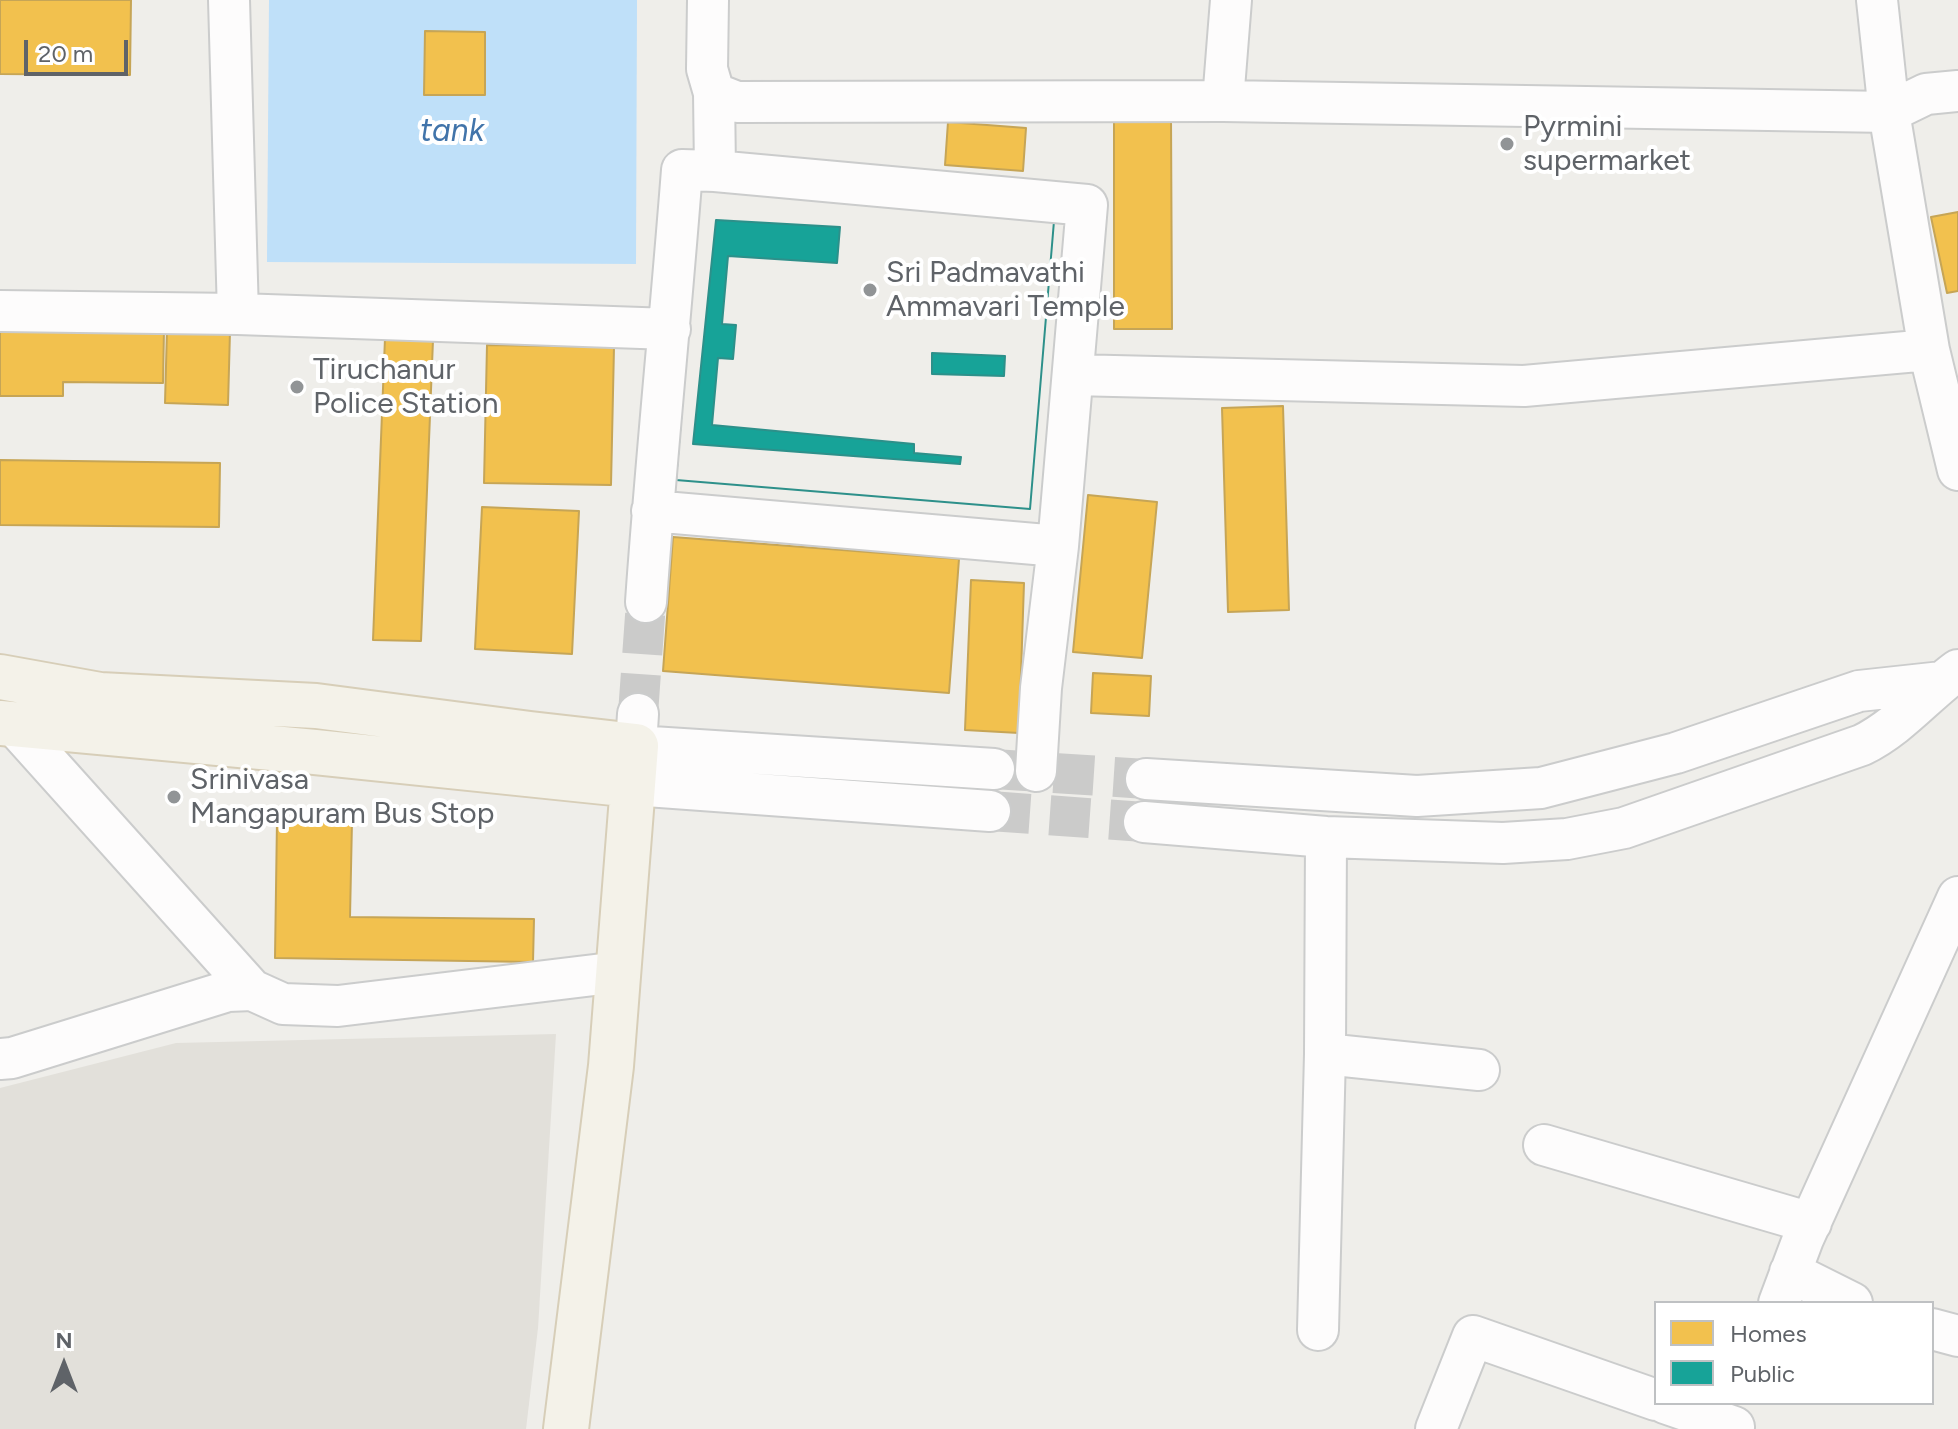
<!DOCTYPE html>
<html>
<head>
<meta charset="utf-8">
<style>
	body { margin:0 }
	#map { position:relative; width:1958px; height:1429px; overflow:hidden; background:#efeeea; font-family:Figtree,sans-serif }
	canvas { display:block }
	.legend { position:absolute; left:1654px; top:1301px; width:280px; height:104px; box-sizing:border-box; background:#fff; border:2px solid #bfc1c3; margin:0; padding:10px 14px; list-style:none; font-size:24px; color:#5f6368 }
	.legend li { display:flex; align-items:center; gap:16px; height:40px }
	.legend b { width:40px; border:2px solid #bfc1c3 }
	.north { position:absolute; left:24px; top:1325px; width:80px; height:80px; -webkit-text-stroke:6px #fff; paint-order:stroke; rotate:0deg; font-size:22px; font-weight:700; line-height:32px; text-align:center; color:#5f6368 }
	.north::after { content:''; display:block; margin:auto; width:28px; height:36px; background:#5f6368; clip-path:polygon(50% 0,100% 100%,50% 72%,0 100%) }
	.scale { position:absolute; left:24px; top:40px; width:104px; height:36px; box-sizing:border-box; border:4px solid #5f6368; border-top:0; padding-left:10px; font-size:24px; line-height:28px; white-space:nowrap; color:#5f6368; -webkit-text-stroke:6px #fff; paint-order:stroke }
</style>
</head>
<body>
<div id="map">
<canvas width="1958" height="1429"></canvas>
<ul class="legend">
<li><b style="height:22px;background:#f2c14e"></b>Homes</li>
<li><b style="height:22px;background:#17a398"></b>Public</li>
</ul>
<div class="north">N</div>
<div class="scale">20 m</div>
</div>
<script>
const context = document.querySelector('canvas').getContext('2d');
context.lineJoin = 'round';
function fill(path, color) {
  context.fillStyle = color;
  context.fill(path, 'evenodd');
}
function strokePath(path, color, width, dash) {
  context.strokeStyle = color;
  context.lineWidth = width;
  context.lineCap = dash ? 'butt' : 'round';
  context.setLineDash(dash || []);
  context.stroke(path);
}
function write(font, color, halo, rows, align = 'center') {
  context.font = font + ' Figtree,sans-serif';
  context.lineWidth = 8;
  context.setLineDash([]);
  context.textBaseline = 'middle';
  context.strokeStyle = halo;
  context.fillStyle = color;
  for (const [text, x, y, turn = 0] of rows) {
    context.save();
    context.translate(x, y);
    context.rotate((+turn || 0) * Math.PI / 180);
    context.textAlign = isNaN(turn) ? turn : align;
    if (halo) context.strokeText(text, 0, 0);
    context.fillText(text, 0, 0);
    context.restore();
  }
}
fill(new Path2D(`
	M556 1034 538 1328 526 1429H0V1088L176 1043Z`), '#e2e0da');
fill(new Path2D(`
	M269 0H637L636 264 267 262Z`), '#bfe0f9');
const homes = new Path2D(`
	M0 0H131L130 75 0 74Z
	M425 31 485 32V95H424Z
	M1114 117H1171L1172 329H1114Z
	M948 122 1026 128 1023 171 945 165Z
	M1958 212V291L1947 293 1931 217Z
	M0 328 164 329 163 383 63 382V396H0Z
	M167 329 230 331 228 405 165 403Z
	M385 338 433 340 421 641 373 640Z
	M487 345 614 347 611 485 484 483Z
	M1283 406 1289 610 1228 612 1222 408Z
	M0 460 220 463 219 527 0 525Z
	M1088 495 1157 502 1142 658 1073 652Z
	M482 507 579 511 572 654 475 649Z
	M673 537 959 559 949 693 663 671Z
	M971 580 1024 583 1019 733 965 730Z
	M1093 673 1151 676 1149 716 1091 713Z
	M277 820 352 821 350 917 534 919 533 962 275 958Z`);
fill(homes, '#f2c14e');
strokePath(homes, '#c6a556', 2);
const public = new Path2D(`
	M701 180 1055 209 1030 509 676 480ZM716 220 840 227 837 263 728 256 722 324 736 325 733 359 718 358 712 425 914 444V453L961 457 960 464 693 444ZM932 353 1005 356 1004 376 932 374Z
	M701 180 1055 209 1030 509 676 480Z`);
fill(public, '#17a398');
strokePath(public, '#2d908a', 2);
strokePath(new Path2D(`
	M638 714 646 602
	M994 769 1146 779
	M990 811 1144 822`), '#cbcbca', 40, [40, 20]);
const minor = new Path2D(`
	M229 0 238 314 670 329
	M708 0 707 69 714 93 715 171
	M1877 0 1889 112 1929 350 1958 470
	M714 93 737 102 1223 101 1889 112 1926 94 1958 91
	M1223 101 1231 0
	M0 311 238 314
	M1073 375 1524 386 1929 350
	M646 602C656 458 671 314 682 170L715 171 1087 205 1058 546 652 511
	M638 714 636 746 994 769
	M14 725 252 990
	M1036 771 1041 688 1058 546
	M1146 779 1417 796 1541 788 1676 753 1859 691 1942 682
	M633 785 990 811
	M1144 822 1326 837 1503 843 1567 839 1624 828 1862 745C1899 727 1925 694 1958 670
	M1325 1054 1479 1070
	M0 1059 12 1058 228 991 252 990 283 1004 338 1006 619 972
	M1544 1145 1811 1223
	M1790 1272 1852 1303
	M1779 1303 1803 1239 1958 897
	M1932 1329 1958 1336
	M1318 1330 1325 1054 1326 837
	M1665 1403 1734 1427
	M1436 1429 1473 1336 1656 1400`);
const major = new Path2D(`
	M0 677 100 695 316 706 530 734 636 746 611 1066 566 1429
	M0 723 315 752 633 785`);
strokePath(minor, '#cbcccc', 44);
strokePath(major, '#d7ceb8', 48);
strokePath(minor, '#fdfcfc', 40);
strokePath(major, '#f4f2e9', 44);
for (const [x, y, r, color] of [
	[1507,144,8,"#919496"],
	[870,290,8,"#919496"],
	[297,387,8,"#919496"],
	[174,797,8,"#919496"]
]) {
  const dot = new Path2D();
  dot.arc(x, y, r, 0, 2 * Math.PI);
  context.fillStyle = color;
  context.fill(dot);
  strokePath(dot, '#fff', 3);
}
write('30px', '#5f6368', '#fff', [
	["Pyrmini",1523,127],
	["supermarket",1523,161],
	["Sri Padmavathi",886,273],
	["Ammavari Temple",886,307],
	["Tiruchanur",313,370],
	["Police Station",313,404],
	["Srinivasa",190,780],
	["Mangapuram Bus Stop",190,814]
], 'left');
write('italic 32px', '#4174aa', '#fff', [
	["tank",452,132]
]);
</script>
</body>
</html>
